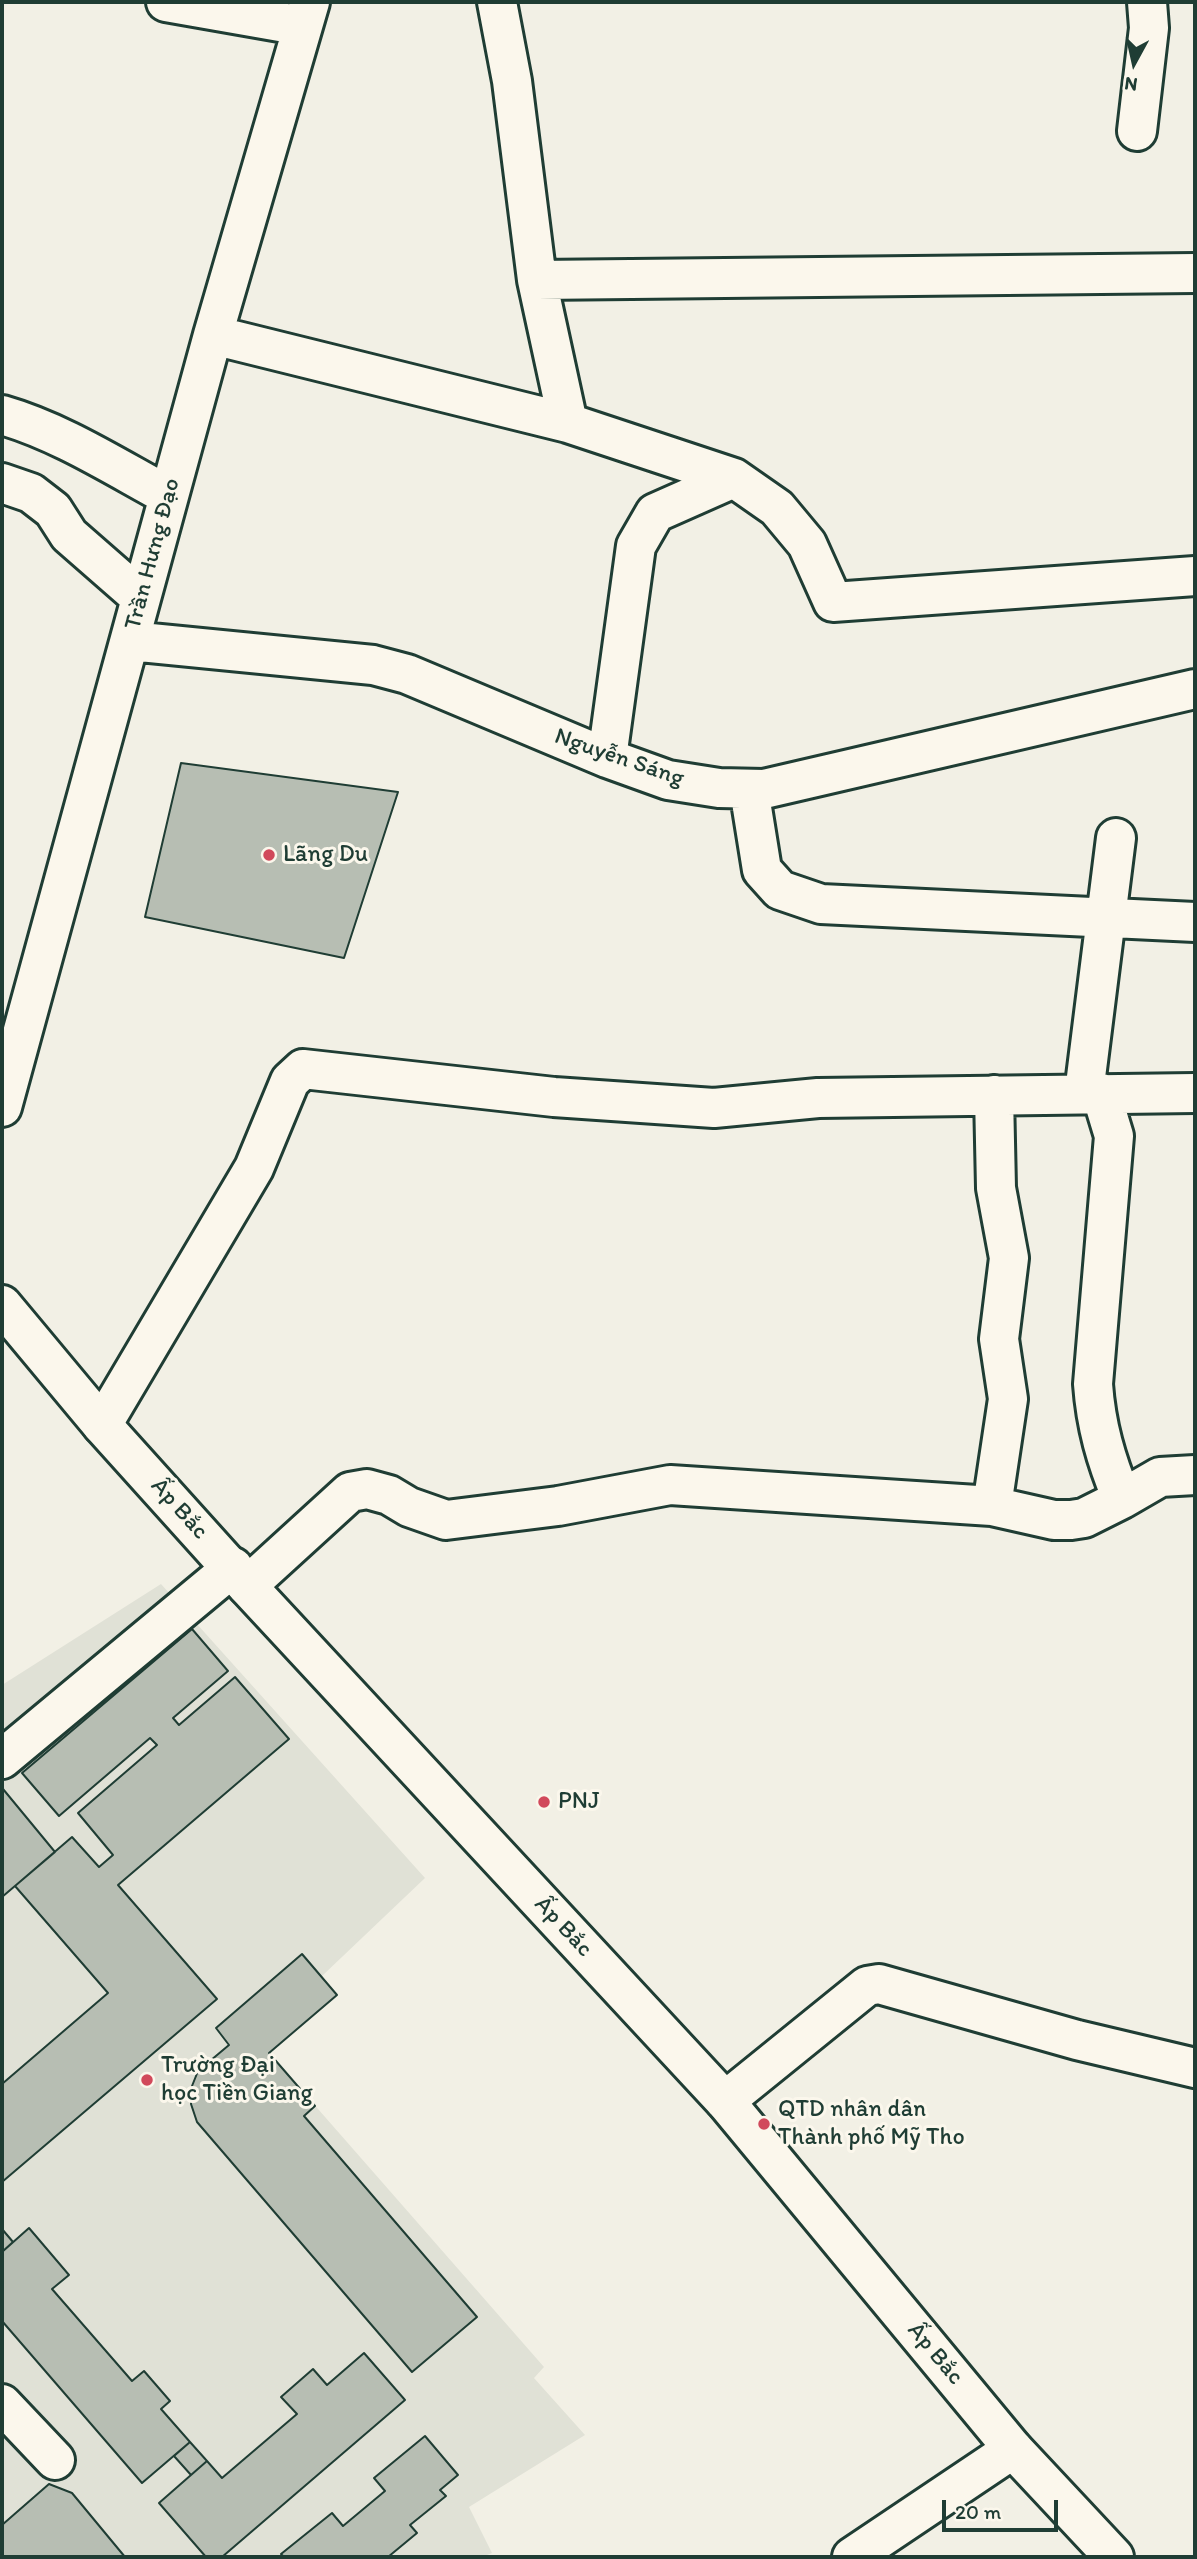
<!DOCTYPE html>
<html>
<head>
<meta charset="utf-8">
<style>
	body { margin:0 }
	#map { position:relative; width:1197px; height:2559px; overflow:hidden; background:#f2f0e5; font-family:Itim,sans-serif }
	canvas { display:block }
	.frame { position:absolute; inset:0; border:4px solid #1f3d34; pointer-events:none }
	.north { position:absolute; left:1099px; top:28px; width:70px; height:70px; -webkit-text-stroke:5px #fbf7ec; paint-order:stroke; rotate:188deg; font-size:19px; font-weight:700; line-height:28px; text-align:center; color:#1f3d34 }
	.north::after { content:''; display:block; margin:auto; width:24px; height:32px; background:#1f3d34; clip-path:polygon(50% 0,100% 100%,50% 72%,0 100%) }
	.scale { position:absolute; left:942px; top:2500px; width:116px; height:32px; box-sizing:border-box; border:4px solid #1f3d34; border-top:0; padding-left:9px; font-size:21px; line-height:24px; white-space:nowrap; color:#1f3d34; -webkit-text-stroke:5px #fbf7ec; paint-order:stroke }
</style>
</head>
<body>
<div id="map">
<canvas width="1197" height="2559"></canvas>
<div class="frame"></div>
<div class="north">N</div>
<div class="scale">20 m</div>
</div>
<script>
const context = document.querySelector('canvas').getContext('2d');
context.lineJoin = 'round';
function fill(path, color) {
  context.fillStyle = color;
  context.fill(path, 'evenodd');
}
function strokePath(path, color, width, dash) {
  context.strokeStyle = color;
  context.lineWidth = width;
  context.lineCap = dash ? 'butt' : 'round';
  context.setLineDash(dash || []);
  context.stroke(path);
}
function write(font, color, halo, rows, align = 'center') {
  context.font = font + ' Itim,sans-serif';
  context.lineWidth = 6;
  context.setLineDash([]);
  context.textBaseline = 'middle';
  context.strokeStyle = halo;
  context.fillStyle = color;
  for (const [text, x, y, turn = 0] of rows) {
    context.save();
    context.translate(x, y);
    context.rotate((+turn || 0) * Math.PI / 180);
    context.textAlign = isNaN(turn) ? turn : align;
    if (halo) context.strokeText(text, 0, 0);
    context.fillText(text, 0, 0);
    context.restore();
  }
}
fill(new Path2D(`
	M161 1584 425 1878 322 1976 337 1995 269 2053 544 2367 534 2378 585 2435 469 2507 492 2553 482 2557H2V1685Z`), '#e0e1d6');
const building = new Path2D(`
	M181 763 398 792 344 958 145 917Z
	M192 1629 228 1671 173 1718 179 1725 235 1677 289 1739 118 1885 217 1999 2 2182V2084L108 1993 15 1886 72 1837 99 1867 113 1855 78 1813 157 1745 150 1738 59 1816 22 1773Z
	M3 1789 55 1852 2 1897V1790Z
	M302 1954 337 1995 269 2053 315 2106 304 2116 477 2317 412 2372 197 2122 191 2104 192 2086 198 2071 229 2045 216 2028Z
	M29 2228 69 2275 52 2289 132 2381 144 2371 170 2401 161 2409 190 2442 142 2483 2 2321V2252Z
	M2 2229 13 2242 2 2252Z
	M364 2353 405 2400 222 2557H206L159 2503 207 2461 222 2478 297 2414 281 2397 313 2369 327 2385Z
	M425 2436 458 2475 440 2490 446 2496 410 2525 417 2533 388 2557H284L281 2554 332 2513 343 2526 385 2491 374 2478Z
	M190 2442 207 2461 191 2475 174 2456Z
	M49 2484 72 2493 125 2557H2V2525Z`);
fill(building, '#b7beb3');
strokePath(building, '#1f3d34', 2);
const minor = new Path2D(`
	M166 2 303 26
	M497 2 512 81 537 280 568 423
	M1137 131 1149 28 1147 2
	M537 280 1195 273
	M213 335 568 423 734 478 777 508 807 544 833 602 1195 576
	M2 415C61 432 115 467 169 496
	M2 483 31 493 53 510 69 535 141 598
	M130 641 373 665 407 674 607 758 668 780 719 788 764 789 1195 689
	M607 758 636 546 655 513 734 478
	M749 789 762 870 780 890 821 904 1195 922
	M1084 1093 1116 838
	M1101 1093 1114 1136 1093 1384C1096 1426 1106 1460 1122 1499
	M2 1107 213 335 310 2
	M102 1425 254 1168 290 1081 303 1069 554 1097 714 1108 818 1098 1195 1093
	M992 1506 1008 1399 999 1339 1009 1258 996 1188 994 1095
	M247 1586 350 1492 367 1489 389 1495 409 1507 446 1520 558 1506 670 1485 992 1506 1054 1520H1071L1084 1518 1122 1499 1160 1477 1195 1475
	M2 1759 233 1567
	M725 2101 867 1986 879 1984 1077 2040 1195 2068
	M2 2404 55 2460
	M852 2557 1013 2449`);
const major = new Path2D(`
	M2 1305 102 1425 247 1586 725 2101 1013 2449 1114 2557`);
strokePath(minor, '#1f3d34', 44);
strokePath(major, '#1f3d34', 44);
strokePath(minor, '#fbf7ec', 38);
strokePath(major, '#fbf7ec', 38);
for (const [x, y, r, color] of [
	[269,855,7,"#d1495b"],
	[544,1802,7,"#d1495b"],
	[147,2080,7,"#d1495b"],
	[764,2124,7,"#d1495b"]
]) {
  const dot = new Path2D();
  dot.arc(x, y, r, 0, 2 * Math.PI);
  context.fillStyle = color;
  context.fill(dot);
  strokePath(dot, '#fbf7ec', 2.5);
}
write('24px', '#1f3d34', '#fbf7ec', [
	["Trần Hưng Đạo",153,554,-75],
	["Nguyễn Sáng",619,758,19],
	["Ấp Bắc",179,1509,48],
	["Ấp Bắc",563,1927,47],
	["Ấp Bắc",935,2354,50]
]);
write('24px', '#1f3d34', '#fbf7ec', [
	["Lãng Du",283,855],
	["PNJ",558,1802],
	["Trường Đại",161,2066],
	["học Tiền Giang",161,2094],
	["QTD nhân dân",778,2110],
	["Thành phố Mỹ Tho",778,2138]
], 'left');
</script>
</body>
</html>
